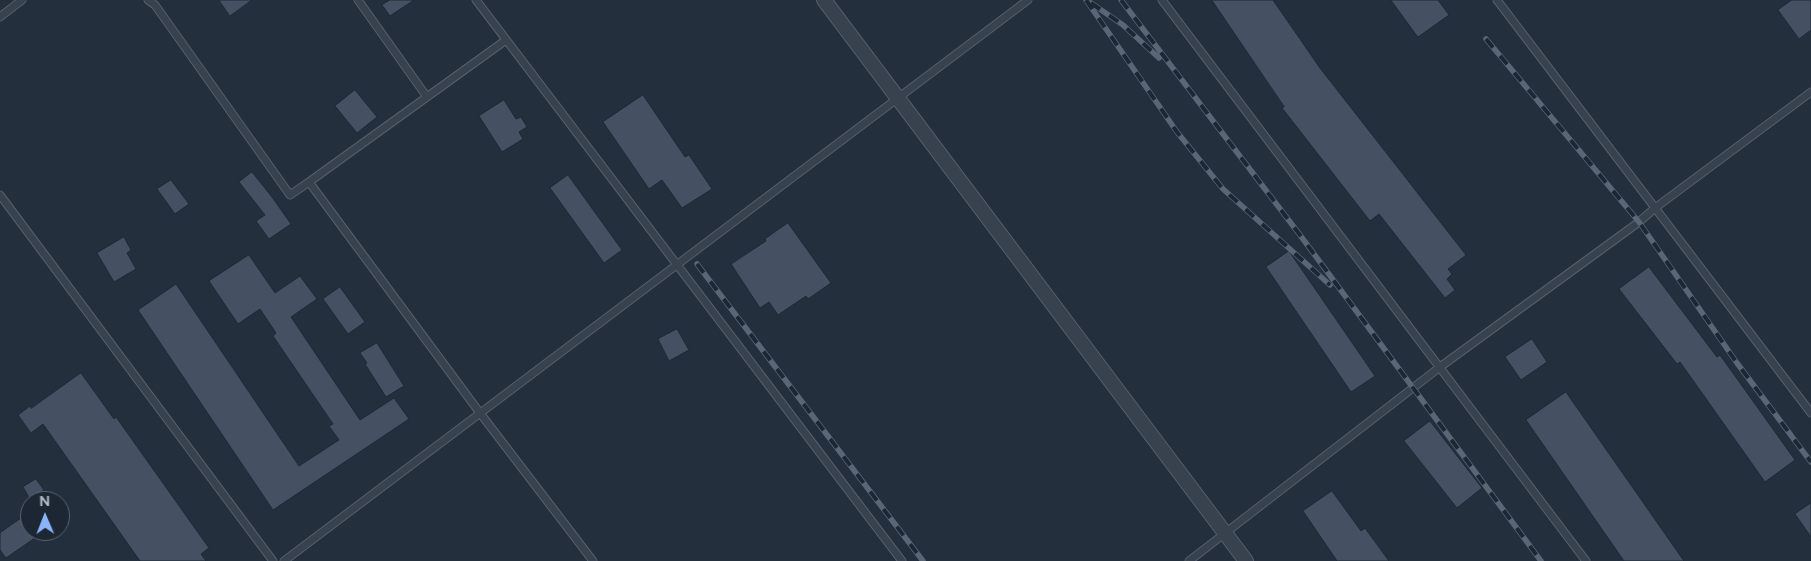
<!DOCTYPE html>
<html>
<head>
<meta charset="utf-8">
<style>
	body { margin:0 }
	#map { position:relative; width:1811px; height:561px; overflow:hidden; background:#242f3e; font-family:Figtree,sans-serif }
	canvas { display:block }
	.north { position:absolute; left:20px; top:491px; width:50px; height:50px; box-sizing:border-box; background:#1d2633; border:1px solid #59626f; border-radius:50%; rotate:359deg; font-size:14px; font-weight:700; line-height:20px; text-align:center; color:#b4bcc9 }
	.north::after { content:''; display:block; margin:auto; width:18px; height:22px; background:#8ab4f8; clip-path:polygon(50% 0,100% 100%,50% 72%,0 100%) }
</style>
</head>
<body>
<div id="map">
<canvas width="1811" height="561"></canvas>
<div class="north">N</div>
</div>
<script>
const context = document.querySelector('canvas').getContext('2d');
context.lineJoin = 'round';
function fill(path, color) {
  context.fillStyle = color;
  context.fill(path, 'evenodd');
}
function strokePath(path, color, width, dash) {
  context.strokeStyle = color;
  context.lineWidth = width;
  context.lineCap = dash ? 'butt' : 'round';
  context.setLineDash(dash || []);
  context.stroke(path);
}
const building = new Path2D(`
	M219 0H252L230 16Z
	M390 0H414L390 16 382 5Z
	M1212 0H1273L1320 68 1466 255 1448 269 1452 274 1447 279 1455 290 1445 298 1379 214 1370 221 1282 108 1284 107Z
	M1391 0H1438L1449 15 1418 37Z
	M1792 0H1811V30L1799 39 1778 10Z
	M355 90 377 117 357 133 335 106Z
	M643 95 685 157 689 155 712 189 682 208 662 180 649 189 603 122Z
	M504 100 516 119 521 117 527 127 519 132 523 139 502 152 479 116Z
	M252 172 272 197 291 224 269 239 256 221 265 215 239 182Z
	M568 175 622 250 604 263 550 188Z
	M171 180 189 204 175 214 157 189Z
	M788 223 831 283 808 299 806 296 778 315 769 302 760 308 731 264 766 241 765 239Z
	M124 237 131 250 127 253 136 269 114 282 97 253Z
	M1289 251 1375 376 1351 392 1266 267Z
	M249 255 275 293 300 276 317 299 291 317 360 420 394 398 409 419 273 510 138 310 176 284 299 466 339 440 329 426 333 424 273 336 276 333 260 309 238 324 209 281Z
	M1649 267 1717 357 1720 355 1795 460 1765 482 1680 362 1677 364 1619 289Z
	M340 287 365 322 348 334 323 299Z
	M677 329 689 350 669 361 658 339Z
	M1532 339 1547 362 1521 380 1505 357Z
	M377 343 404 386 386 397 365 364 367 363 360 353Z
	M81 373 114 419 116 417 209 548 201 554 206 561H140L43 424 31 433 18 415 30 406 31 408Z
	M1566 392 1684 561H1624L1526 420Z
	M1430 421 1482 488 1457 508 1404 441Z
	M36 479 44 490 30 499 23 487Z
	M1332 491 1361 531 1365 528 1389 561H1337L1303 511Z
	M1811 503V537L1795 514Z
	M30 512V531H45L6 558 0 550V533Z`);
fill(building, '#455162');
strokePath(building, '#1f2835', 1);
const service = new Path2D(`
	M148 0 155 5 290 195 309 182
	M358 0 427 97
	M476 0 902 561
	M1162 0 1586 561
	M1497 0 1811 413
	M0 17 22 0
	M506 40 309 182 480 413 593 561
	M0 195 273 561
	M284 561 1028 0
	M1189 561 1440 367 1639 222 1655 208 1811 92`);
const minor = new Path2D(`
	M824 0 1246 561`);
strokePath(service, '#565f6c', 9);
strokePath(minor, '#565f6c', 16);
strokePath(service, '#38414e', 7);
strokePath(minor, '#38414e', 14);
const rail = new Path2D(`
	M1086 0 1177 132 1223 189 1330 285
	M1121 0 1300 235 1541 561
	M1091 3 1123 25 1159 58
	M1486 39 1639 222 1737 363 1811 462
	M697 264 923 561`);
strokePath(rail, '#5a6575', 5.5);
strokePath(rail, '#1d2633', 4, [11]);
</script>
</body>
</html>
